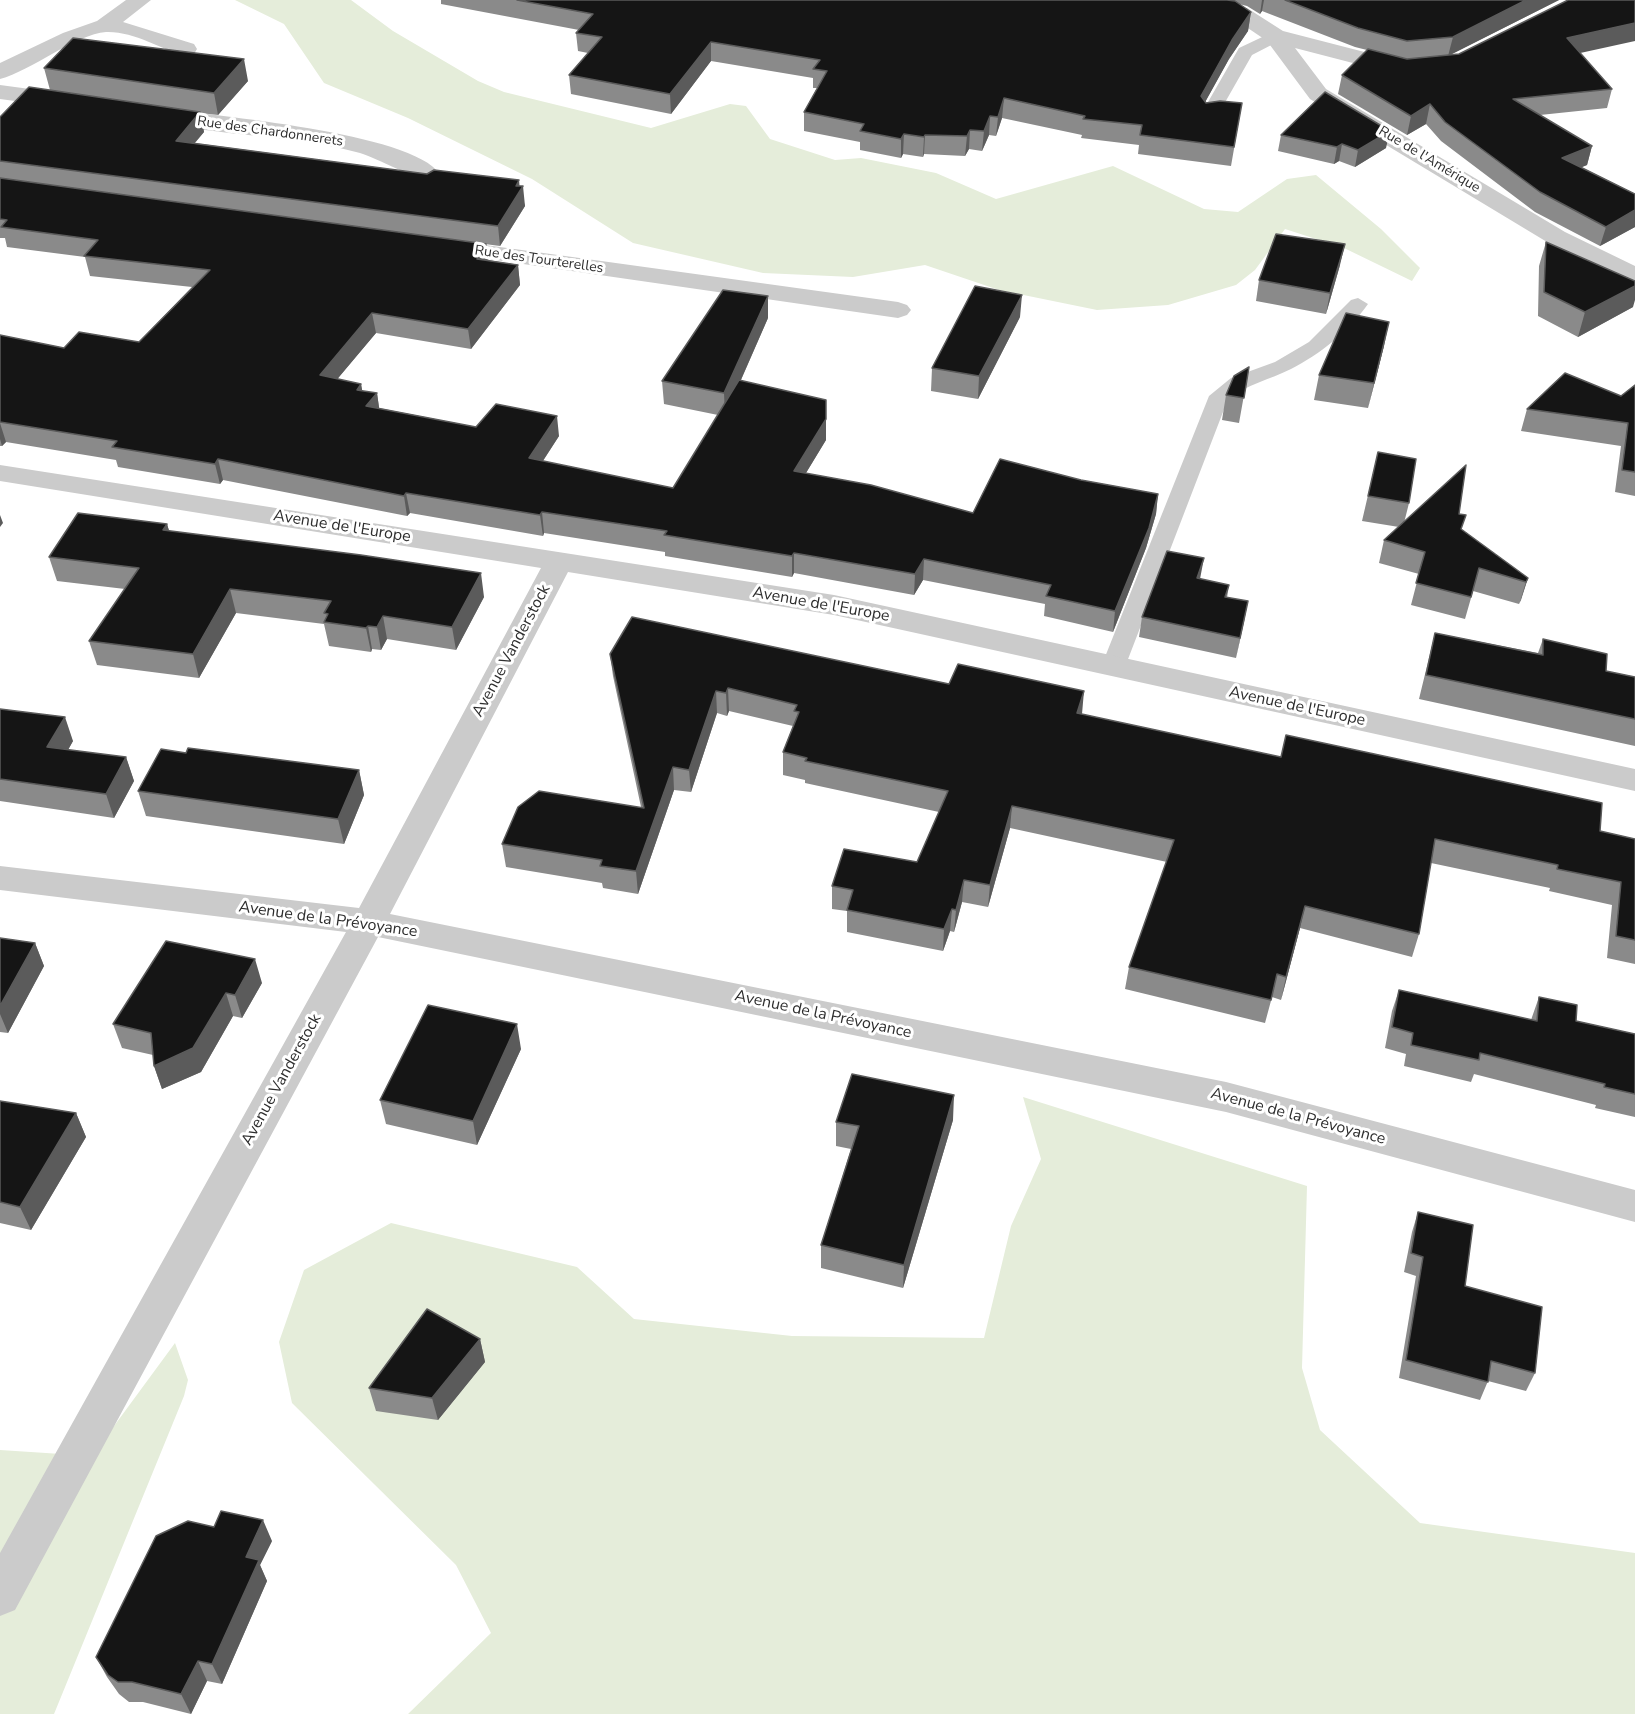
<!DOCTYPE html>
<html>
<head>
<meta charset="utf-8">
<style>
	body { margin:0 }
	canvas { display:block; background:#fff }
</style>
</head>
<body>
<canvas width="1635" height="1714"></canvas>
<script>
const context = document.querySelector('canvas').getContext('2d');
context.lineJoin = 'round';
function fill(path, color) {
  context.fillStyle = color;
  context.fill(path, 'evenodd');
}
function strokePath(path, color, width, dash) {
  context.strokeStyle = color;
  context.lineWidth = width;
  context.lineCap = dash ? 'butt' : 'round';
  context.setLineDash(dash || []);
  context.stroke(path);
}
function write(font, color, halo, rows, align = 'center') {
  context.font = font + ' "Nunito Sans",sans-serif';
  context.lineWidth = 6;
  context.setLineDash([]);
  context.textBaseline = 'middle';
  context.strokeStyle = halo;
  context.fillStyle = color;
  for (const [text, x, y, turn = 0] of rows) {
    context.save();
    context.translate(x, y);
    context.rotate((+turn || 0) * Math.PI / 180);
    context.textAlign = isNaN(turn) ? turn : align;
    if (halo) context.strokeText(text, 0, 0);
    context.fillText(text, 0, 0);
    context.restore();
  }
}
fill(new Path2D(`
	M235 0H351L393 31 478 81 504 92 651 128 730 104 746 106 770 139 835 160 861 158 936 173 996 199 1113 166 1204 209 1238 212 1287 179 1316 175 1381 229 1420 268 1412 281 1344 248 1285 229 1255 270 1236 285 1168 305 1097 310 999 290 925 265 853 277 763 273 633 243 532 179 408 118 324 83 284 24Z
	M1023 1097 1307 1186 1302 1368 1320 1430 1420 1523 1635 1553V1714H408L491 1633 456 1565 292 1403 279 1342 304 1270 391 1223 577 1267 634 1319 792 1336 984 1338 1011 1226 1041 1159Z
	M175 1343 188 1380 184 1396 54 1714H0V1450L92 1456Z`), '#e5edda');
fill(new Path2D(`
	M1275 31 1281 32 1283 36 1281 40 1252 55 1215 120H1203L1200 116 1239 48Z
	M1358 298 1368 304C1349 331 1319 355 1291 369 1269 380 1248 384 1228 399L1125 667 1121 673 1113 675 1105 673 1101 667 1209 396 1231 378 1275 362 1309 342 1351 300Z`), '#cbcbcb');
fill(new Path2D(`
	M126 0H151L123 22 194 44 197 49 194 54 186 56C160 49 134 31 106 32 76 34 31 71 0 79V63L63 33 97 21Z
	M1209 2 1247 8 1283 31 1411 64 1414 69 1411 74 1403 76 1295 48 1326 89 1565 232 1635 266V283L1547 242 1310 99 1267 41 1233 18 1202 12 1198 8 1202 4Z
	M0 85 67 94 75 96 78 101 75 106 67 108 0 99Z
	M159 108C213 116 411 132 440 174L436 179C419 183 380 159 360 153 291 134 219 137 151 120L148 115 151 110Z
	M442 239 898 302 907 305 911 310 907 315 898 318 433 251 430 246 433 241Z
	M0 465 834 595 1635 769V791L834 615 568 572 390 914 1226 1082 1635 1190V1222L1226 1112 378 937 15 1610 0 1616V1553L346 932 0 890V866L359 908 541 568 0 481Z`), '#cbcbcb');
fill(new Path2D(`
	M441 0H1559L1450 55 1580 53 1612 89 1607 108 1540 115 1592 146 1587 165 1581 167 1635 194V227L1600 246 1535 212 1441 141 1426 124 1407 135 1338 94 1342 75 1367 50 1355 47 1262 11 1260 14 1247 6 1239 4 1251 12 1248 31 1229 59 1205 102 1206 103H1242L1231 166 1138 154 1139 145 1081 138 1082 135 1002 118 996 136 989 135 982 151 969 149 965 156 924 154 923 157 903 154 901 158 860 150V142L804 131V112L817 88H813V78L711 61 671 114 571 94 569 75 588 53 578 51 576 33 579 30 441 4Z
	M44 68 248 81 218 115 200 113 204 132 195 143 427 174 519 180V186L525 206 500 246 462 241 486 244 488 260 518 265 520 285 471 349 376 333 337 379 361 384 362 391 377 393 379 408 476 427 559 436 543 461 673 488 718 415 664 404 662 381 768 318 741 380 826 440 806 473 973 513 1081 480 1158 494 1156 514 1146 548 1113 632 1044 616 1045 604 923 580 914 595 794 573 792 577 665 556V552L544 533 543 536 410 513 407 516 223 480 220 484 118 467 116 460 6 442 2 446H0V335L64 348 139 342 192 287 90 276 85 257 7 247 5 238H0V117L50 90Z
	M1281 135 1386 148 1355 167 1339 161 1334 164 1278 151Z
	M1546 242 1633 307 1578 337 1538 316 1539 266Z
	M1340 265 1326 314 1256 301 1259 280Z
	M1020 317 978 399 931 391 932 368Z
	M1384 346 1368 408 1314 400 1319 375Z
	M1249 367 1239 423 1222 420 1226 395Z
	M1635 385V496L1615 492 1621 446 1521 431 1527 409 1621 396Z
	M1378 452 1409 503 1404 523 1459 514 1462 530 1528 578 1519 604 1473 591 1465 619 1411 605 1419 574 1379 563 1384 540 1399 527 1362 521Z
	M167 524 169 531 484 597 456 650 387 639 381 650 372 649 371 652 329 646 324 624 236 613 199 678 97 665 89 641 125 589 57 581 49 557Z
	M1200 579 1229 585 1227 598 1248 601 1236 658 1139 637 1142 617Z
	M1435 633 1538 653 1543 639 1606 671 1635 677V746L1419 699Z
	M610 654 1082 714 1635 839V964L1607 958 1612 905 1549 891 1550 888 1431 863 1419 934 1412 957 1300 928 1281 1000 1272 997 1265 1023 1125 989 1129 967 1167 862 1010 828 988 907 962 902 954 932 950 931 943 951 847 932V911L832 909V886L917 862 939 812 805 783V780L783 775V752L793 726 729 711 727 716 717 713 691 792 674 790 638 894 603 888 602 883 506 867 502 844 641 807 613 676Z
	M0 709 73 741 68 750 126 757 134 781 114 818 0 801Z
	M186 753 359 770 364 795 344 844 146 816 138 791Z
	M0 938 35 943 44 966 8 1033 0 1032Z
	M262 983 242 1018 233 1016 201 1072 162 1089 154 1066 153 1055 122 1048 113 1024Z
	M1399 990 1531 1020 1539 997 1576 1021 1635 1034V1117L1595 1108 1596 1105 1474 1074 1471 1082 1404 1066 1406 1054 1385 1048 1392 1011Z
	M521 1049 477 1145 386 1124 380 1100Z
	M0 1101 76 1113 86 1137 31 1230 0 1223Z
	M953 1120 903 1288 821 1268V1245L851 1149 836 1146V1122Z
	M1418 1212 1465 1286 1535 1373 1526 1391 1488 1381 1480 1400 1399 1378 1416 1276 1404 1272 1412 1232Z
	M480 1339 485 1362 438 1420 376 1411 369 1388Z
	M272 1541 260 1565 267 1581 222 1684 207 1681 191 1714 143 1702H129L119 1694 107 1677 96 1657Z`), '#8a8a8a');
fill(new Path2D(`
	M1262 0H1264L1262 11 1260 14Z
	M1526 0H1559L1448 56 1453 37Z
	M1251 12 1248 31 1229 59 1198 115 1201 96 1232 40Z
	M1635 23V41L1562 57 1567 38Z
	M711 42V61L671 114 670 94Z
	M244 59 248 81 218 115 214 93Z
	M1004 98 1002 118 996 136 998 117Z
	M1430 104 1426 124 1407 135 1411 116Z
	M200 112 204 132 180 160 176 141Z
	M990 116 989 135 982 151 984 131Z
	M970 130 969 149 965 156 967 136Z
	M1390 131 1386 148 1355 167 1358 150Z
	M904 134 903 154 901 158V139Z
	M925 135 924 154 923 157 924 137Z
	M1342 144 1339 161 1334 164 1337 147Z
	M1592 146 1587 165 1557 178 1562 158Z
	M519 180 520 191 523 186 525 206 500 246 498 226Z
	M1635 210V227L1600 246 1606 227Z
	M486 244 489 264 477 259Z
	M1345 244 1340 265 1326 314 1330 293Z
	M518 265 520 285 471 349 468 329Z
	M1635 286V300L1633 307 1578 337 1585 312Z
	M1022 295 1020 317 978 399 979 376Z
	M768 296V318L725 416 724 393Z
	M372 313 376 333 324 395 320 375Z
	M1389 322 1384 346 1368 408 1374 383Z
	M361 384 365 405 357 390Z
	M377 393 380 414 366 406Z
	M557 416 559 436 531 479 529 458Z
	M826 419V440L795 491 794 471Z
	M0 423 6 442 2 446 0 439Z
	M218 459 223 480 220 484 215 464Z
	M406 493 410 513 407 516 404 496Z
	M1158 494 1156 514 1146 548 1113 632 1115 611Z
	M542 512 544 533 543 536 540 515Z
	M0 515 3 523 0 527Z
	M167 524 174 547 163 530Z
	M794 553V573L792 577V556Z
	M1204 558 1200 579 1197 578Z
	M924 559 923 580 914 595 915 574Z
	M481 573 484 597 456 650 452 627Z
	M1528 578 1521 600 1519 604 1526 582Z
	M230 589 236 613 199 678 193 654Z
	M1248 601 1244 622 1236 658 1240 638Z
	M383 616 387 639 381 650 377 627Z
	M368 626 372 649 371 652 366 628Z
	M728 688 729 711 727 716 726 693Z
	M716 691 717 713 691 792 689 770Z
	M1084 691 1082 714 1077 713Z
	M65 717 73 741 56 771 47 747Z
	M126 757 134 781 114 818 106 794Z
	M673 767 674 790 638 894 636 871Z
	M359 770 364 795 344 844 338 819Z
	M1012 806 1010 828 988 907 990 885Z
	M964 880 962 902 954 932 956 910Z
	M1305 906 1300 928 1281 1000 1286 977Z
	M952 909 950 931 943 951 944 929Z
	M35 943 44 966 8 1033 0 1014V1006Z
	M255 959 262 983 242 1018 235 995Z
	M226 993 233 1016 201 1072 162 1089 154 1066Z
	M517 1024 521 1049 477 1145 473 1121Z
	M954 1095 953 1120 903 1288 904 1265Z
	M76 1113 86 1137 31 1230 20 1207Z
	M480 1339 485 1362 438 1420 432 1398Z
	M263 1520 272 1541 260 1565 267 1581 222 1684 212 1664 246 1557Z
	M198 1661 207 1681 191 1714 181 1694Z`), '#5b5b5b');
const building = new Path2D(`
	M517 0H1227L1235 1 1251 12 1232 40 1201 96 1206 103 1220 101 1242 103 1234 147 1140 135 1142 125 1083 119 1085 116 1004 98 998 117 990 116 984 131 970 130 967 136 925 135 924 137 904 134 901 139 860 131 864 124 804 112 827 71 813 69 820 60 711 42 670 94 569 75 602 37 576 33 593 14Z
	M1285 0H1526L1453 37 1407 41 1358 28Z
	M1568 0H1635V23L1567 38 1612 89 1513 99 1592 146 1562 158 1635 194V210L1606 227 1540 192 1445 122 1430 104 1411 116 1342 75 1368 49 1407 59 1459 54Z
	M73 38 244 59 214 93 44 68Z
	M29 87 200 112 176 141 427 174 434 170 519 180 516 186H523L498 226 0 161V117Z
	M1325 92 1390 131 1358 150 1342 144 1337 147 1281 135Z
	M0 178 486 244 477 259 518 265 468 329 372 313 320 375 361 384 357 390 377 393 366 406 476 427 496 404 557 416 529 458 673 488 739 380 826 400V419L794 471 871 485 973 513 1000 459 1081 480 1158 494 1149 528 1115 611 1046 596 1051 585 924 559 915 574 794 553 792 556 664 535 667 531 542 512 540 515 406 493 404 496 218 459 215 464 112 447 117 441 0 422V335L64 348 79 332 139 342 210 270 84 256 98 240 1 227 7 220 0 219Z
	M1276 234 1345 244 1330 293 1259 280Z
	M1546 242 1635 281V286L1585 312 1544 292Z
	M975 286 1022 295 979 376 932 368Z
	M723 290 768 296 724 393 662 381Z
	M1346 313 1389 322 1374 383 1319 375Z
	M1249 367 1244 398 1226 395 1234 376Z
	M1565 373 1621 396 1635 385V472L1622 470 1628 423 1527 409Z
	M1378 452 1416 459 1409 503 1368 496Z
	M1466 465 1459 514 1466 515 1461 529 1528 578 1526 582 1479 568 1471 597 1416 583 1425 552 1384 540Z
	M78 513 167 524 163 530 361 555 481 573 452 627 383 616 377 627 368 626 366 628 324 622 328 614 324 613 331 601 230 589 193 654 89 641 139 568 49 557Z
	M1167 551 1204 558 1197 578 1229 585 1225 597 1248 601 1240 638 1142 617Z
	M632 617 949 684 958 664 1084 691 1077 713 1281 757 1286 735 1602 803 1600 831 1635 839V940L1616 936 1621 882 1557 869 1558 865 1435 839 1419 934 1305 906 1286 977 1277 974 1271 1000 1129 967 1174 840 1012 806 990 885 964 880 956 910 952 909 944 929 847 910 853 890 832 886 844 849 917 862 948 791 805 761 807 758 783 752 799 712 794 711 797 705 728 688 726 693 716 691 689 770 673 767 636 871 600 866 602 860 502 844 518 807 539 791 644 808 610 654Z
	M1435 633 1543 655V639L1607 654 1606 671 1635 677V719L1426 675Z
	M0 709 65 717 47 747 126 757 106 794 0 779Z
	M188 748 359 770 338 819 138 791 161 749 186 753Z
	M0 938 35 943 0 1006Z
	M166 941 255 959 235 995 226 993 193 1048 154 1066 151 1033 113 1024Z
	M1399 990 1537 1021 1539 997 1577 1005 1576 1021 1635 1034V1094L1604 1087 1605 1084 1480 1053 1479 1060 1411 1045 1413 1033 1392 1027Z
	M428 1005 517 1024 473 1121 380 1100Z
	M852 1074 954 1095 904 1265 821 1245 859 1126 836 1122Z
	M0 1101 76 1113 20 1207 0 1202Z
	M1418 1212 1473 1225 1465 1286 1542 1307 1535 1373 1491 1361 1488 1382 1406 1360 1423 1257 1411 1253Z
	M427 1309 480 1339 432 1398 369 1388Z
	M221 1511 263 1520 246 1557 259 1560 212 1664 198 1661 181 1694 132 1682H118L108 1675 96 1657 156 1536 188 1521 214 1527Z`);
fill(building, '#151515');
strokePath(building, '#5b5b5b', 1.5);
write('14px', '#2e2e2e', '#fff', [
	["Rue des Chardonnerets",270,132,8],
	["Rue de l'Amérique",1429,160,31],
	["Rue des Tourterelles",539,260,8]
]);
write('16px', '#2e2e2e', '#fff', [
	["Avenue de l'Europe",342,527,9],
	["Avenue de l'Europe",821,605,10],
	["Avenue Vanderstock",512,651,-62],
	["Avenue de l'Europe",1297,707,12],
	["Avenue de la Prévoyance",328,920,8],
	["Avenue de la Prévoyance",823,1015,12],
	["Avenue Vanderstock",282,1080,-61],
	["Avenue de la Prévoyance",1298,1117,15]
]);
</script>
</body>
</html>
